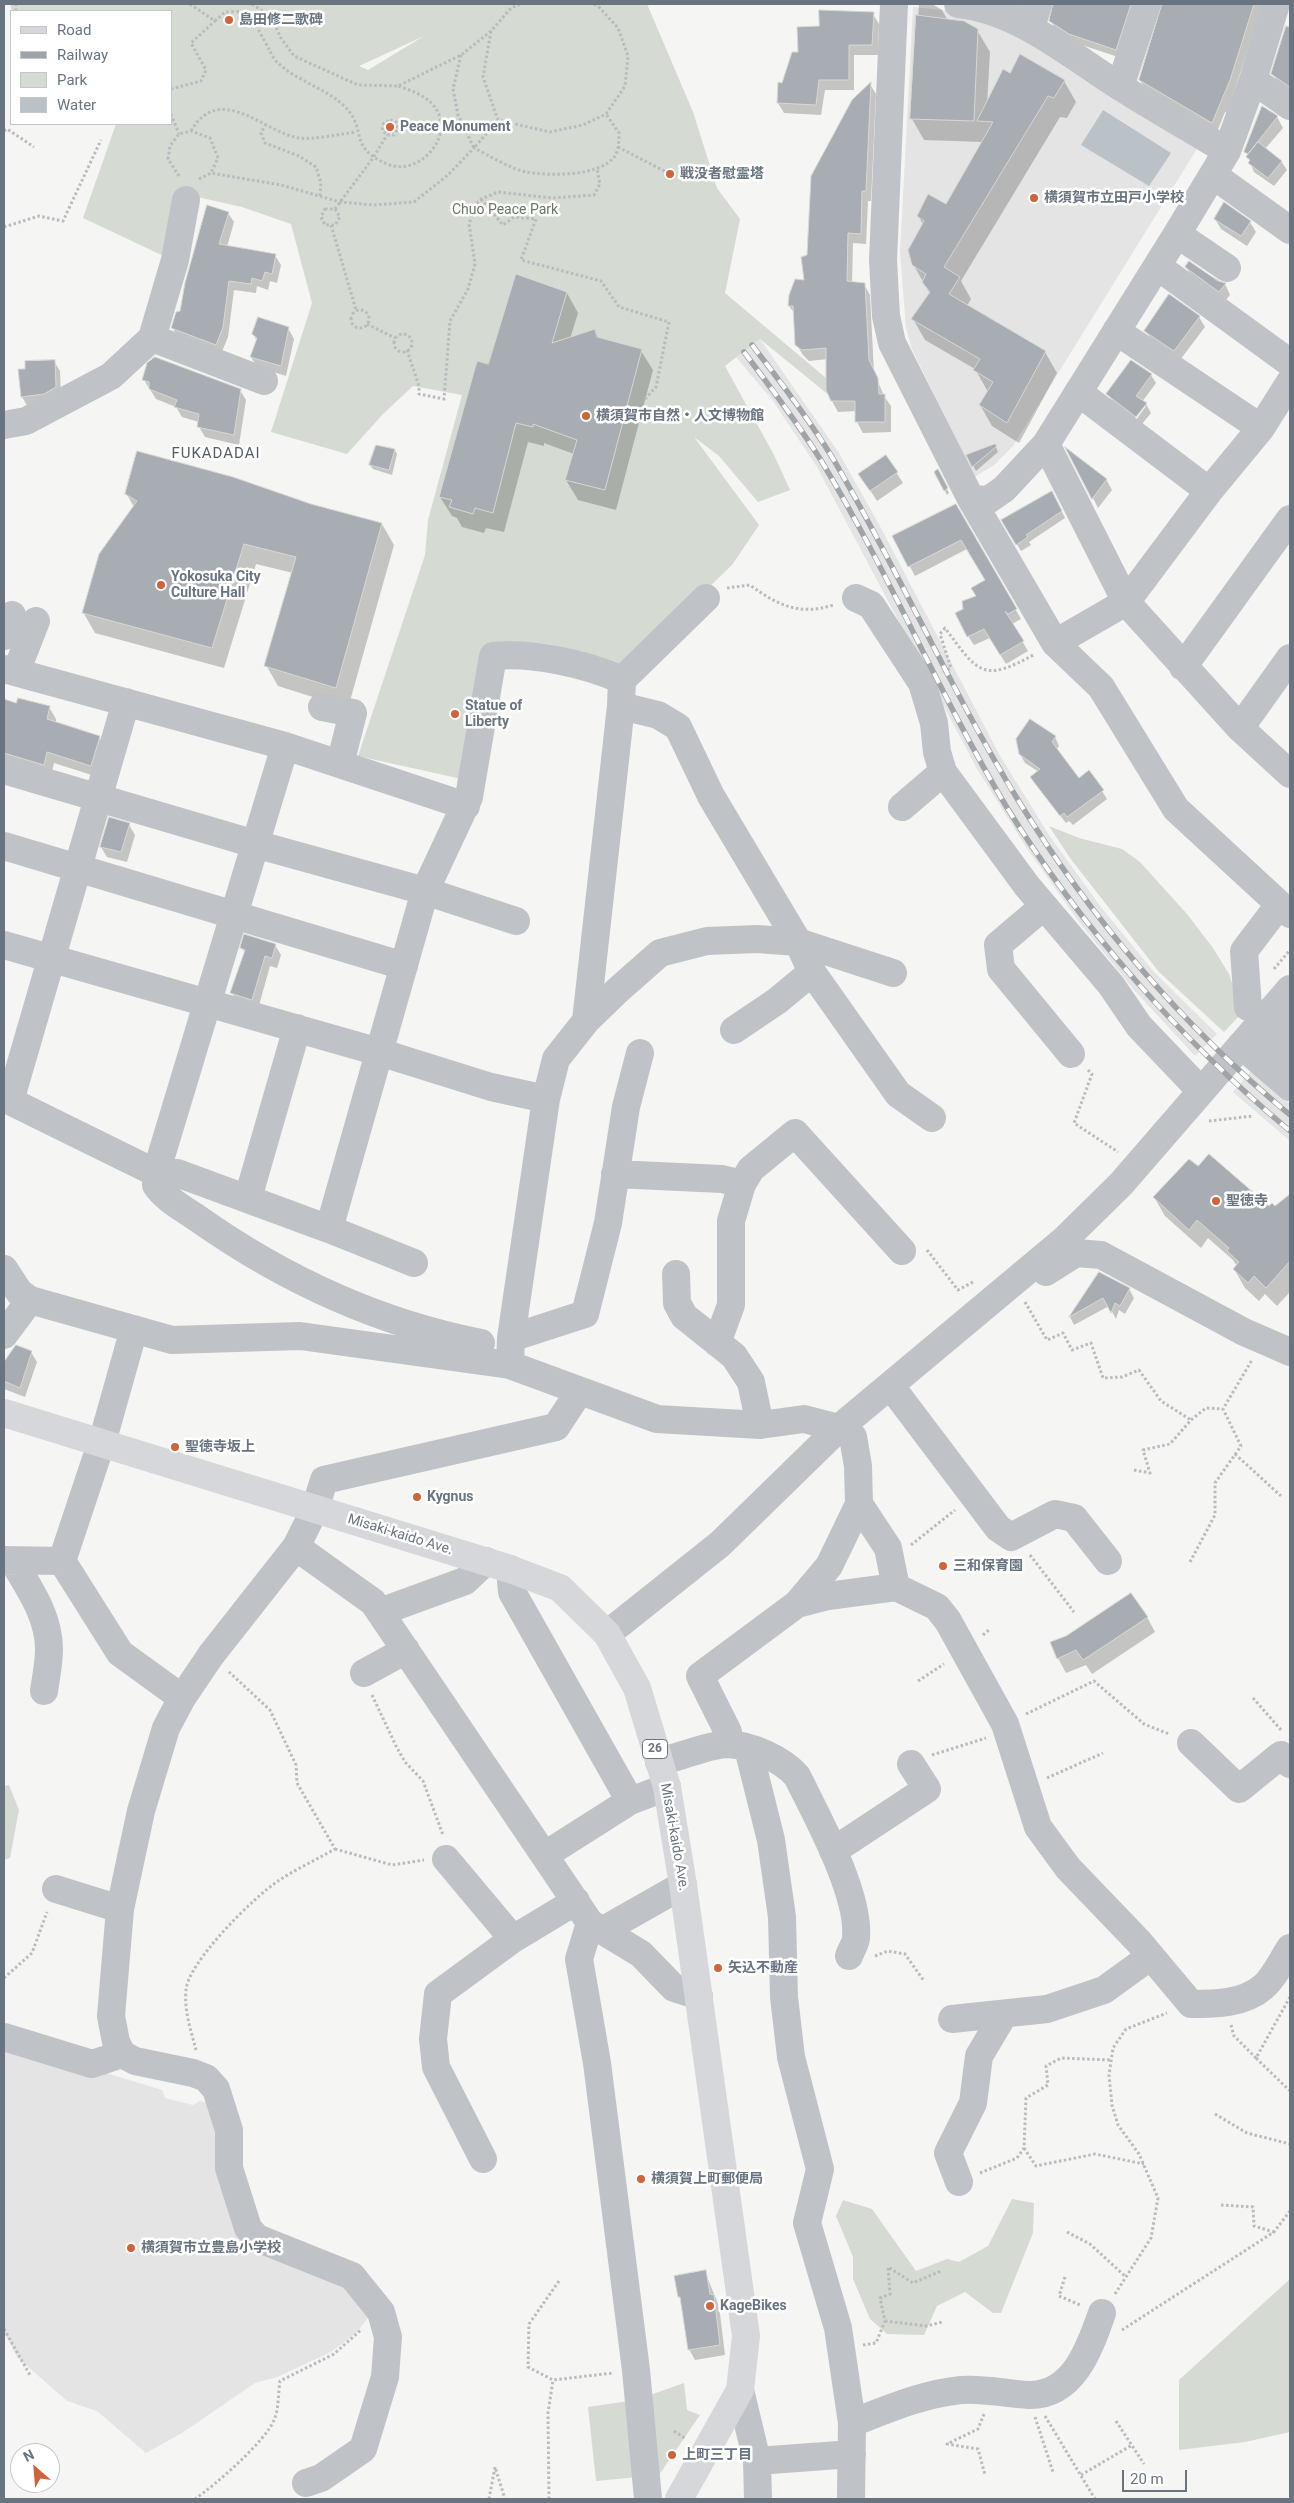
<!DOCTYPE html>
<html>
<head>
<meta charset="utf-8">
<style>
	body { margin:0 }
	#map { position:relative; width:1294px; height:2503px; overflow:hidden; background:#f5f5f3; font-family:Roboto,sans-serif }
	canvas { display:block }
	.frame { position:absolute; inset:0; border:5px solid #687480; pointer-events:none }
	.legend { position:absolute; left:10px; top:10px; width:162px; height:115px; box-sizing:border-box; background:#fff; border:1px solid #c3c7cc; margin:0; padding:6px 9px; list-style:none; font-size:15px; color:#687480 }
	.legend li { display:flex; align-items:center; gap:10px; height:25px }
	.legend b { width:25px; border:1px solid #c3c7cc }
	.north { position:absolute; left:10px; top:2443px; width:50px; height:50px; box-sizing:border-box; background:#fff; border:1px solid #c3c7cc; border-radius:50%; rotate:333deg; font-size:14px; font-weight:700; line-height:20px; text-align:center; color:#687480 }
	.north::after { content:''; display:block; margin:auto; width:18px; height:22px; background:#cf6339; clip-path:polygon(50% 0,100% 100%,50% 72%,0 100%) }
	.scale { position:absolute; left:1122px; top:2470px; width:65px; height:22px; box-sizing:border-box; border:2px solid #687480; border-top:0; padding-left:6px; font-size:15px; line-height:18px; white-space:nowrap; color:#687480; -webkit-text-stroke:4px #fff; paint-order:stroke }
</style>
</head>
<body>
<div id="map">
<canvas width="1294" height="2503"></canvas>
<div class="frame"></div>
<ul class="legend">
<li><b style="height:6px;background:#d5d7db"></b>Road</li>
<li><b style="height:6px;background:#9fa4a9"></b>Railway</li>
<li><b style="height:14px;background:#d5dad2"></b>Park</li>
<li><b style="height:14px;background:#bac2c8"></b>Water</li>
</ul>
<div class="north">N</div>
<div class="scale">20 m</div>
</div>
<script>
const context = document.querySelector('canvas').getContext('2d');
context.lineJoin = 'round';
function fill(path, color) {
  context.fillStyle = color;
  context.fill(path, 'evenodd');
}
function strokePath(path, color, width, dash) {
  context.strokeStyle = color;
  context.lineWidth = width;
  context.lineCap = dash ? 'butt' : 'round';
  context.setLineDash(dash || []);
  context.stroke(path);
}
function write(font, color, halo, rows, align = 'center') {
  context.font = font + ' Roboto,"Noto Sans JP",sans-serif';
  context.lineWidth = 5;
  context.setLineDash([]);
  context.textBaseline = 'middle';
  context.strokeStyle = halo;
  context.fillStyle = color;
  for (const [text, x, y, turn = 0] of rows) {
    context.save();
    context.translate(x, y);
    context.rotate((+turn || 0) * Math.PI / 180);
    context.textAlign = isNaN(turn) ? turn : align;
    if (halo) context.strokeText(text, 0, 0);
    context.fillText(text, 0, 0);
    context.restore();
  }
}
fill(new Path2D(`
	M913 7 984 14 1200 144 1013 446 993 466 974 477 912 349 906 328 900 252Z
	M760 339 839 453 882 530 999 754 1049 835 1101 907 1154 972 1217 1034 1195 1056 1134 990 1079 922 1026 847 976 767 817 467 773 401 736 357Z
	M1251 1071 1290 1104V1141L1233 1092Z
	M4 2042 162 2090 165 2098 193 2105 200 2101 222 2107 249 2243 334 2268 371 2314 357 2332 331 2352 277 2377 255 2383 182 2433 146 2453 97 2411 67 2401 17 2357 4 2332Z`), '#e3e4e3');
fill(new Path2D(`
	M10 4H647L693 112 717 188 740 219 725 293 826 378 830 396 760 339 725 366 774 455 790 490 758 502 719 456 694 437 759 525 732 565 616 676 493 656 475 782 358 756 425 555 428 520 462 395 413 386 383 414 347 454 271 432 312 303 291 224 242 207 184 194 170 259 83 218 116 124H171V11H12ZM424 36 368 70 359 66Z
	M1049 826 1079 838 1122 849 1140 862 1187 914 1213 948 1229 974 1242 1013 1224 1032 1159 972 1070 858Z
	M9 1785 19 1810 10 1858 4 1860V1786Z
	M1012 2199 1034 2203 1033 2233 1001 2313H993L965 2292 937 2306 924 2335 887 2334 870 2319 853 2279V2257L836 2216 843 2200 872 2209 916 2271 947 2259 959 2262 988 2246Z
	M1290 2279V2432L1245 2442 1179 2450V2380Z
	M684 2383 687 2410 700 2415 659 2475 596 2481 588 2407 636 2400Z`), '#d5dad2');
fill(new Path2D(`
	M1103 110 1171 153 1149 186 1081 145Z`), '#bac2c8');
fill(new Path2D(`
	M919 4H932L942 10 947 19 977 30 990 52 987 105 1011 75 1064 81 1076 102 1067 118 1060 117 961 281 971 299 967 306 1045 352 1057 373 1019 443 992 426 980 405 988 392 975 369 925 340 913 319 930 294 913 264 923 224 918 216 946 205 983 142 924 140 912 119Z
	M1001 4H1032L1026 16Z
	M1054 4H1141L1121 58 1076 43 1056 31 1051 21Z
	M1163 4H1263L1227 113 1225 112 1217 132 1146 90 1140 80Z
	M873 14 879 24 878 55H854V90H825L821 115 784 113 778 103 779 84H782L821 27Z
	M1290 21V92L1278 84 1273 74 1281 55Z
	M870 84 876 94 871 201H868L866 244 853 243 852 283 864 284 870 295 874 372 884 396 891 406V432L863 433 857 422V411L838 412 832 401 828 359 809 361 803 355 796 344 795 314 789 306 806 281 809 255Z
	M1277 117 1283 128 1265 149 1281 161 1287 170 1274 186 1254 172 1246 152Z
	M228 213 234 222 227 247 275 255 281 265 277 283 270 281 268 290 257 286 256 293 234 290 228 337 221 354 178 338 173 328Z
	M1215 219 1250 222 1256 232 1247 246 1221 229Z
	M1189 263 1225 284 1230 295 1225 301 1192 277 1186 267Z
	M567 293 578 313 570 339 595 331 599 339 641 351 653 370 616 510 578 500 566 480 574 454 544 443V446L528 442 504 532 486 528 484 533 462 527 457 518 452 516 440 497 488 366Z
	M1199 317 1205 327 1180 360 1152 341 1146 331Z
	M288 328 294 339 286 376 257 367 251 357 257 341 253 334Z
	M54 361 60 371 61 398 28 407 22 397 19 370Z
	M1151 375 1156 383 1142 402 1146 404 1151 413 1142 424 1136 420 1146 406H1143L1134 418 1113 402 1108 394Z
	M144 380 240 390 246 400 239 445 205 437 199 427V422L182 417 176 407 156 399Z
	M995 445 998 452 976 471 968 456Z
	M395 450 397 454 392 475 373 469 370 465Z
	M1069 451 1106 479 1112 490 1098 508Z
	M886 456 903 483 877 501 866 484Z
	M938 471 949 493 947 495 935 472Z
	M126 493 311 505 382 524 394 545 348 708 278 686 266 665 293 573 256 564 224 668 95 633 83 612 134 507Z
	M1056 500 1065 518 1029 542 1031 545 1021 551 1003 520Z
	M956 506 1021 619 1012 624 1028 651 1006 664 990 638 974 645 968 636 964 610 977 596 987 580 967 549 915 576 894 537Z
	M4 700 17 705 49 707 56 719V723L99 737 106 749 98 777 54 763 51 776 4 758Z
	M1055 737 1059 746 1056 750 1079 780 1102 791 1107 799 1073 825 1069 821 1066 823 1036 785 1039 772 1025 763 1020 754Z
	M129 825 135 835 127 862 107 857 101 847Z
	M275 945 281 955 277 968 270 966 258 1009 238 1003 232 993 245 953 242 948Z
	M1198 1168 1269 1208H1275L1288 1197 1290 1199V1292L1277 1306 1265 1294 1259 1301 1245 1288 1234 1269 1237 1266 1233 1260 1208 1238 1201 1248 1165 1216 1154 1197Z
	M1100 1273 1129 1289 1134 1298 1125 1314 1119 1310 1116 1319 1109 1306 1074 1325 1070 1317Z
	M16 1347 31 1352 37 1362 25 1397 4 1389V1365Z
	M1147 1617 1155 1632 1092 1674 1086 1665 1066 1673 1058 1658Z
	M705 2272 719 2306 725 2355 695 2360 689 2349 676 2277Z`), '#0003');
const building = new Path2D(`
	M1053 4H1131L1116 50 1069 34 1049 21Z
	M1162 4H1254L1230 80 1212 123 1139 80Z
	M819 10 874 12 872 45H849V80H819L816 105 777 103 778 82 782 83 792 52H798L797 27 819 26Z
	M916 15 964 21 978 29 974 121 910 119Z
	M1286 26 1290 27V87L1271 74Z
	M1020 54 1065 80 1054 98 1048 96 944 267 960 277 949 294 1046 351 1007 423 979 405 993 382 973 370 980 359 911 319 930 292 922 282 926 274 912 265 908 250 924 221 917 216 928 194 946 204 993 122 977 121 1003 69 1010 73Z
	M871 82 866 191H862L861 234 848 233 847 281 865 283 869 360 878 378 879 394H885V422H855V401H831L826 390V348L802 350 795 345 793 306H788L789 295 795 279 804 280 801 257 807 255 811 176 852 100Z
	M1262 106 1278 116 1248 154 1244 152Z
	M1258 142 1282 161 1268 178 1248 163 1250 160 1246 157Z
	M1224 202 1251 221 1241 236 1214 219Z
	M207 205 229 212 219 244 276 254 272 274 265 272 262 281 252 278 251 284 229 281 223 327 216 345 171 328 176 312 180 311 185 283Z
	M1189 261 1218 281 1226 283 1219 292 1185 267Z
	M516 274 567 292 552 343 595 329 597 337 642 349 605 490 565 480 577 440 533 424V427L516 423 493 513 475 508 473 514 449 507 452 500 439 497 477 361 488 364Z
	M1169 294 1200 316 1174 351 1144 331Z
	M258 317 289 327 281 366 250 357 257 338 252 334Z
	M155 357 241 389 234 435 197 427 199 414 174 407 177 400 149 389V382L142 380 147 363Z
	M55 360 56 387 44 394 21 397 18 369H25V361Z
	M1131 360 1152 374 1136 396 1147 403 1136 417 1106 394Z
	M995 444 997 446 972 467 966 455Z
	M376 445 395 449 389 470 369 465Z
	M1065 447 1107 479 1092 499Z
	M137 451 233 477 311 504 382 523 336 688 264 666 296 557 244 544 212 648 82 613 99 554 137 501 125 494Z
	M886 455 898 472 870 491 858 474Z
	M938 469 948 488 944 491 934 472Z
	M1052 491 1062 511 1026 535 1028 537 1016 545 1001 520Z
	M956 504 1017 609 1008 614 1005 611 1024 641 1000 655 984 629 967 637 955 613 963 609 962 601 976 596 971 588 985 580 961 540 908 567 892 536Z
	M18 698 50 706 47 719 100 736 91 766 47 752 44 765 4 753V699L16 703Z
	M1030 719 1056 736 1052 742 1079 778 1089 770 1104 790 1067 817 1064 813 1060 816 1030 777 1040 769 1019 754 1016 739Z
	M109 817 130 823 121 852 100 847Z
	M244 934 276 944 272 958 265 956 252 1000 230 993 245 950 240 948Z
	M1209 1154 1269 1206 1272 1203 1275 1206 1290 1194V1261L1266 1288 1254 1276 1248 1283 1233 1269 1239 1262 1227 1251 1229 1248 1197 1220 1189 1230 1153 1197 1189 1159 1198 1166Z
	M1099 1272 1130 1288 1120 1306 1115 1303 1111 1313 1103 1298 1069 1317Z
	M16 1345 32 1351 20 1388 4 1381V1362Z
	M1131 1593 1148 1617 1083 1660 1076 1650 1057 1659 1050 1642 1066 1636Z
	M706 2270 710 2294 714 2295 720 2345 688 2350 680 2297H678L674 2276Z`);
fill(building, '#a7adb2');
strokePath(building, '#d7d7d5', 1);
strokePath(new Path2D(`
	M190 4 215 21 225 12C230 12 236 11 241 12 254 17 263 39 270 51 272 55 274 60 278 63 298 82 329 89 347 109 367 131 348 147 387 164 419 178 457 135 434 106 425 95 410 90 398 86
	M252 4 271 17 281 38 294 56 358 85 398 86 461 55 491 31 511 8 521 4
	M16 11V4
	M491 31 483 77 498 120 550 132 583 125 606 114 625 86 628 56 618 28 598 6 594 4
	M461 55 453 89 458 115 474 148 498 120
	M171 89 201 81 206 70 191 43 215 21
	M171 114 179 134
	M390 120 396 122 398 129 394 135H387L382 130 384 123Z
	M266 124 261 133 265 143 299 156 316 167 321 183 320 196
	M4 131 7 129 34 147
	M191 131C220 81 265 133 299 138 311 140 342 134 356 132
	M618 147 670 174
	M179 176 168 159 170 146 179 134 191 131 210 138 218 158 211 173
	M199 179 211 173 281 185 340 202 373 205 414 202 448 175 474 148C488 155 511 169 526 172 549 176 600 177 615 156 619 150 619 139 619 133L606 114
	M481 199 503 225 514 217 536 219 521 260 601 281 619 307 669 322 656 387 644 400
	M325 209H335L340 217 335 225H325L321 217Z
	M335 209 373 158 387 135
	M331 225 356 310
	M4 227 39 216 63 221 101 140
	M351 319a9 9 0 1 1 18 0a9 9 0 1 1-18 0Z
	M367 324 395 338
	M394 343a9 9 0 1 1 18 0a9 9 0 1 1-18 0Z
	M407 350 419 386V394L444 399 450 321 468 289 475 264 469 224 476 204 481 199 498 192 552 198 594 195 600 184 597 169
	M727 588 750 585C777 605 800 616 833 605
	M943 672 951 668 940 634 945 628C978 672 982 684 1035 654
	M1274 969 1290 950
	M1088 1070 1092 1074 1074 1123 1118 1152
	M1209 1121 1253 1116
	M927 1250 958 1290 973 1282
	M1025 1302 1047 1340 1063 1333 1072 1350 1091 1343 1103 1378 1122 1377 1139 1370 1161 1401 1191 1420
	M1235 1454 1281 1496
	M1134 1470 1150 1473 1143 1450 1170 1444 1191 1420 1206 1408 1223 1409
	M911 1545 955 1510
	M1030 1555 1074 1612
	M1190 1562 1215 1515V1483L1241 1446 1223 1409 1252 1360
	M983 1635 990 1629
	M918 1681 944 1664
	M372 1695 396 1746 405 1762 423 1781 443 1835
	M1253 1698 1282 1731
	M1026 1714 1094 1681 1144 1724 1169 1734
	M932 1755 986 1738
	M1047 1778 1103 1753
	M335 1849 392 1865 424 1860
	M875 1956 888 1951 905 1954 924 1981
	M4 1978 32 1953 47 1912
	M1290 1997 1256 2058 1290 2091
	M1231 2025 1234 2036 1256 2058
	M196 2050C191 2031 184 2011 186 1990 188 1962 254 1897 278 1881 296 1869 316 1860 335 1849L297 1783 296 1765 270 1710 228 1671
	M1215 2114 1247 2133 1290 2144
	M1024 2148 1036 2166 1095 2154 1144 2164
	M980 2173 1017 2158 1024 2148 1026 2098 1048 2085 1046 2066 1061 2058 1111 2060
	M1221 2205 1253 2207 1254 2226 1274 2232
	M1067 2232 1090 2244 1126 2277
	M1065 2277 1059 2296 1080 2305
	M559 2281 529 2324 528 2367 553 2380 613 2373
	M1115 2294 1151 2238 1158 2198 1139 2154 1118 2125 1112 2105 1109 2075 1113 2048 1126 2029 1167 2013
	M885 2321 927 2326 942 2322
	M4 2329 30 2375
	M1122 2330 1274 2232 1290 2211
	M863 2345 876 2343 885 2321 880 2298 890 2294 888 2267 913 2283 941 2271
	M984 2414 978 2429 947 2444 978 2449 985 2475
	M1045 2416 1095 2499
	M1035 2417 1053 2472
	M1116 2421 1144 2464
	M674 2431 686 2439
	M1081 2475 1132 2445
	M195 2499C214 2486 266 2441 274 2420 279 2409 278 2393 280 2381L334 2354 362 2329
	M489 2499 495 2467 505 2499
	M549 2499 548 2413 553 2380`), '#b9bbbe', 3, [2.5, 2.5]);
strokePath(new Path2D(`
	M894 4 883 260 886 316 892 343 971 499 1055 643 1101 687 1176 809 1290 914
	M958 4C1018 10 1070 55 1119 86 1155 109 1191 129 1227 151
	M1031 28 1038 4
	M1253 80 1290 106
	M1120 87 1147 4
	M1213 175 1290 230
	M1177 234 1227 268
	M1157 266 1290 363
	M1116 331 1261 428
	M152 338 264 381
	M1078 392 1209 491
	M4 425 26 421 111 376 152 338 175 260 186 200
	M1046 444 1126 602 1240 728 1290 774
	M971 499 988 500 1004 489 1046 444 1177 234 1227 151 1253 80 1276 4
	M856 598 871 605 922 683 934 723 937 752 943 772 1027 886 1111 985 1139 1026 1201 1091
	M4 636 12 615
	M1055 643 1126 602 1209 491 1261 428 1290 382
	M1183 667 1290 519
	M4 669 285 746 466 806
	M16 672 36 621
	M621 706 658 715 678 727 711 796 798 942 812 972 898 1094 932 1118
	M322 707 353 713 340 764
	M1240 728 1290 658
	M285 746 156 1173V1185C165 1199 184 1209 197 1218 282 1278 379 1323 481 1343
	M4 770 255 844 425 891 516 921
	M902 807 943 772
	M4 846 404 966
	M1044 906 998 945 1001 969 1071 1054
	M4 945 379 1052 491 1087 546 1099
	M1248 1007 1244 951 1279 905
	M586 1021 621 706 622 680 706 598
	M1290 1024 1273 1041 1290 1057
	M734 1030 777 1001 812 972
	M1241 1045 1290 1087
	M4 1098 156 1173H177L329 1229 414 1263
	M10 1101 126 702
	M615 1174 722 1179 742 1184
	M248 1198 297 1028
	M329 1229 425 891 469 797 493 656C532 652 586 664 622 680
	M4 1269 19 1292 30 1300 172 1340 300 1336 510 1365 657 1419 760 1425 804 1419 839 1428 853 1437 858 1466 859 1504 888 1548 896 1587 937 1607 948 1621 1005 1724 1038 1827 1068 1868 1139 1942 1191 2004C1214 2004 1244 2004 1263 1987 1274 1978 1282 1960 1290 1948
	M1046 1272 1076 1253 1101 1255 1244 1332 1290 1352
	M676 1274 677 1303 684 1316 734 1356 751 1382 760 1425
	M4 1335 30 1300
	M511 1338 585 1314 608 1223 626 1107 640 1053
	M717 1343 731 1305V1221L742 1184 751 1169 795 1133 902 1251
	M510 1365 511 1338 546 1099 556 1059 586 1021 618 990 660 953 707 941 757 939 798 942 893 973
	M899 1397 998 1528 1011 1537 1055 1514 1074 1518 1108 1561
	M296 1547 373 1602 590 1923 641 1954 674 1988 699 1996
	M4 1560 62 1561
	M13 1561C29 1588 49 1616 49 1649 49 1663 46 1677 44 1691
	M62 1561 105 1432 134 1329
	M62 1561 120 1653 182 1698
	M510 1569 512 1592 630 1801
	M797 1604 829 1566 859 1504
	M380 1612 465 1581 486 1561
	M607 1634 720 1544 839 1428 1064 1240 1121 1184 1290 989
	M364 1673 406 1650
	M1191 1743 1239 1789 1281 1755 1290 1764
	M726 1744 728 1732 700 1676 797 1604 828 1596 896 1587
	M748 1748 771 1840 782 1917 784 1997 791 2057 820 2169 807 2223 838 2328 852 2423 851 2499
	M659 1762C676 1758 712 1744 727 1744 751 1745 782 1759 797 1776 817 1817 860 1894 856 1938 856 1943 851 1950 849 1956
	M833 1851 927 1789 911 1764
	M545 1855 630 1801 667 1787
	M446 1859 513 1939
	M56 1889 120 1909
	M590 1923 579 1959 597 2063 636 2370 648 2499
	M602 1931 683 1885
	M952 2019 1047 2009 1104 1990 1151 1956
	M4 2037 92 2064 122 2054
	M483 2159 436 2067 433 2039 438 1994 513 1939 576 1901
	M959 2182 948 2153 973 2103 979 2056 1004 2014
	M740 2390 757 2461 758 2499
	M852 2423C888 2409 922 2394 961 2390 983 2388 1007 2394 1029 2395 1074 2396 1090 2347 1102 2313
	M757 2461 852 2454
	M306 2483 321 2478 363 2449 385 2377 388 2337 381 2312 352 2276 257 2238 248 2228 229 2168V2130L216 2089 206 2078 193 2073 135 2061 122 2054 116 2042 111 2016 120 1909 141 1811 166 1728 182 1698 211 1655 296 1547 315 1509 324 1480 556 1427 579 1392`), '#bfc2c6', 28);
strokePath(new Path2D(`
	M4 1413 510 1569 560 1588 607 1634 637 1688 667 1787 683 1885 746 2336 740 2390 679 2499`), '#d5d7db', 28);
const rail = new Path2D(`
	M752 345C780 381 808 418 832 457 898 569 950 689 1018 800 1091 919 1183 1026 1290 1115
	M744 352C771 388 798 423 822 462 889 573 939 694 1006 806 1081 928 1180 1039 1290 1131`);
strokePath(rail, '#9fa4a9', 5.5);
strokePath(rail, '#fff', 4, [11]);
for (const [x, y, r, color] of [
	[229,20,5,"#cf6339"],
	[390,127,5,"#cf6339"],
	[670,174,5,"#cf6339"],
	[1034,198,5,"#cf6339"],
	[586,416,5,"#cf6339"],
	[161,585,5,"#cf6339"],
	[455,714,5,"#cf6339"],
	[1216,1201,5,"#cf6339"],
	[175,1447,5,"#cf6339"],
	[417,1497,5,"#cf6339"],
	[943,1566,5,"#cf6339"],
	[718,1968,5,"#cf6339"],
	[641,2179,5,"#cf6339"],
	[131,2248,5,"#cf6339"],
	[710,2306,5,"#cf6339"],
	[672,2455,5,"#cf6339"]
]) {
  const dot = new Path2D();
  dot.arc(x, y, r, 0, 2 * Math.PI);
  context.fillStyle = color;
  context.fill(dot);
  strokePath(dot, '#fff', 2);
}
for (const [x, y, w] of [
	[655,1749,25]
]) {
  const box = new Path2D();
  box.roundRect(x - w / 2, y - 9.5, w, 19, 4);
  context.fillStyle = '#fff';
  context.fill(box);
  strokePath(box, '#687480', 1);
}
write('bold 12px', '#687480', null, [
	["26",655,1749]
]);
write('bold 14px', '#687480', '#fff', [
	["島田修二歌碑",239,20],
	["Peace Monument",400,127],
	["戦没者慰霊塔",680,174],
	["横須賀市立田戸小学校",1044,198],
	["横須賀市自然・人文博物館",596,416],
	["Yokosuka City",171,577],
	["Culture Hall",171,593],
	["Statue of",465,706],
	["Liberty",465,722],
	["聖徳寺",1226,1201],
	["聖徳寺坂上",185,1447],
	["Kygnus",427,1497],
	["三和保育園",953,1566],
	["矢込不動産",728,1968],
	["横須賀上町郵便局",651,2179],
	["横須賀市立豊島小学校",141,2248],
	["KageBikes",720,2306],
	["上町三丁目",682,2455]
], 'left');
write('14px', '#697866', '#fff', [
	["Chuo Peace Park",505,210]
]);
write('14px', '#687480', '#fff', [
	["Misaki-kaido Ave.",400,1535,17],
	["Misaki-kaido Ave.",674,1837,80]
]);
context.letterSpacing = '1px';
write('15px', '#555e66', '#fff', [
	["FUKADADAI",216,454]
]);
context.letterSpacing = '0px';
</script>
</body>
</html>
